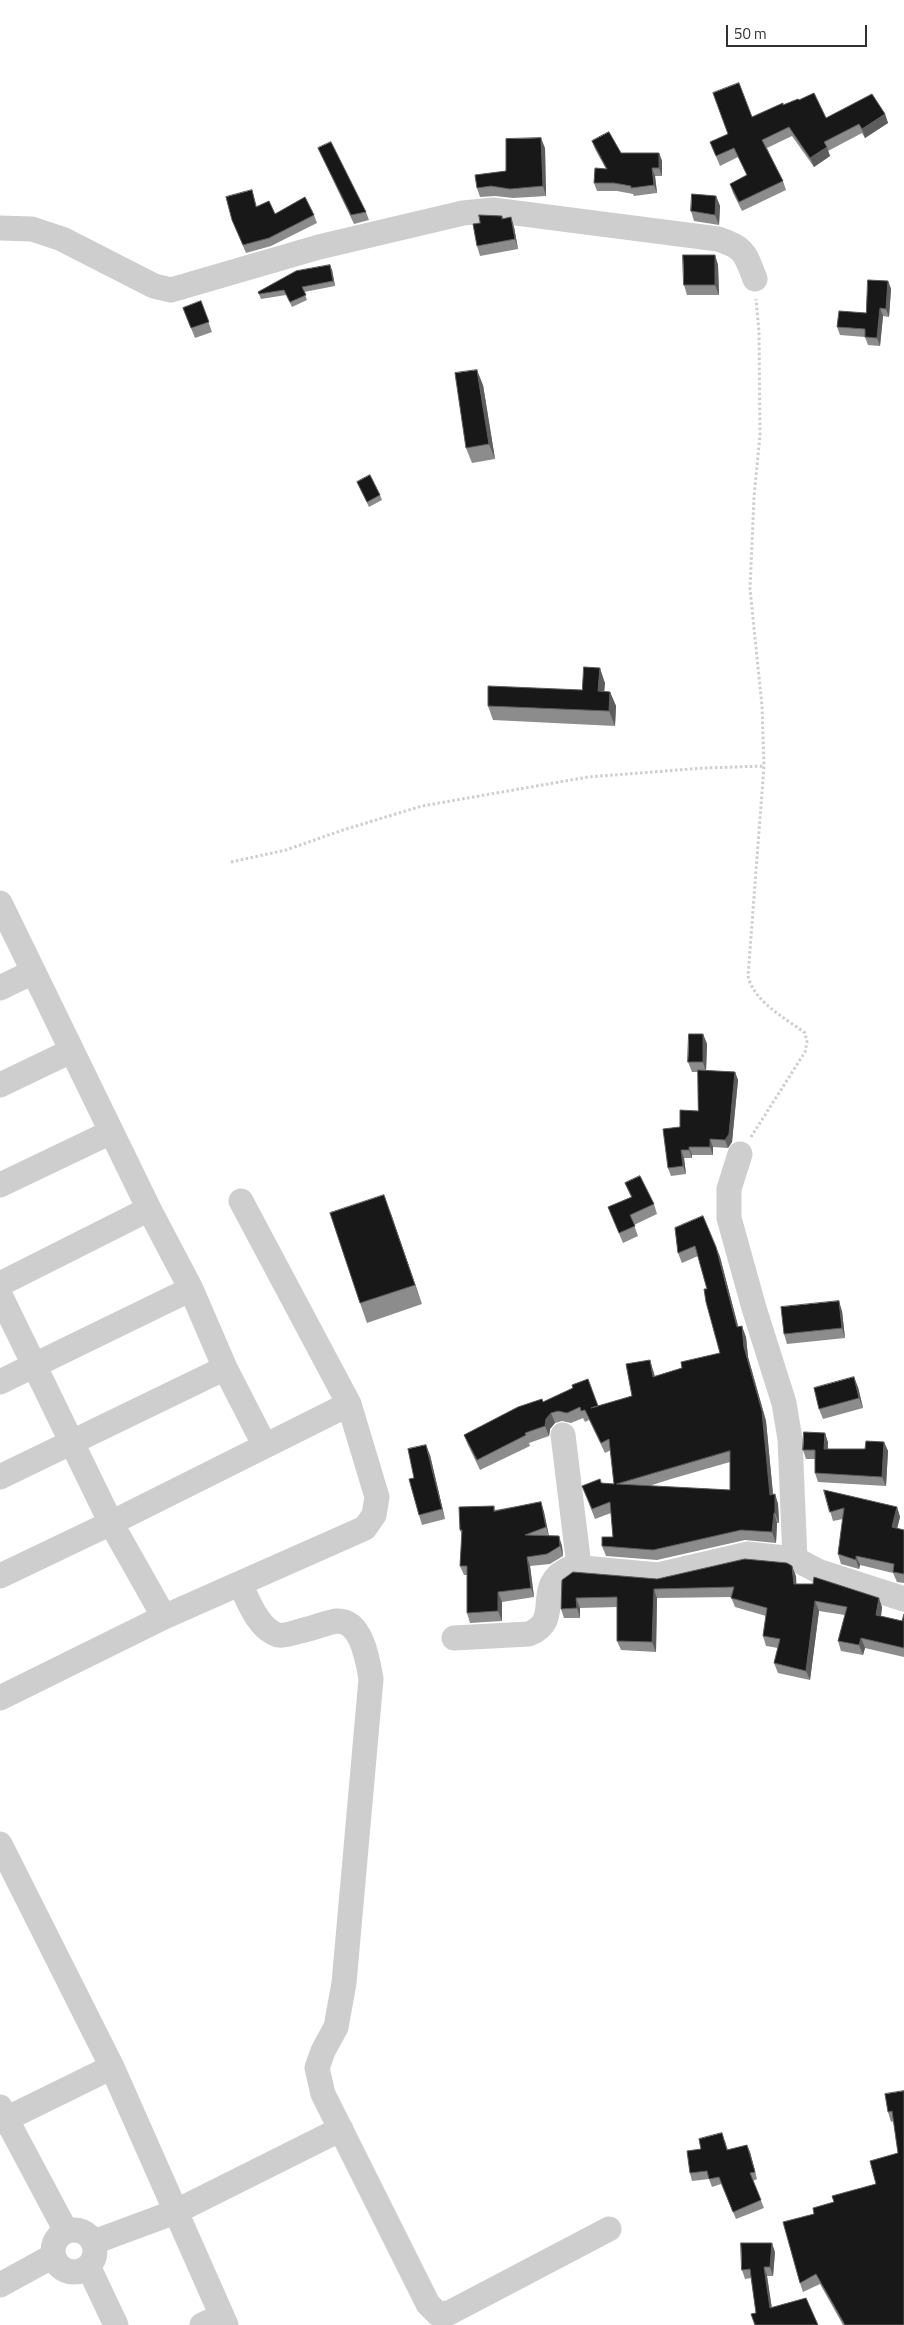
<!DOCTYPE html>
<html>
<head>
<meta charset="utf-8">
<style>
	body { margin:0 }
	#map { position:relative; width:904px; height:2325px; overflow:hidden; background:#fff; font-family:"Titillium Web",sans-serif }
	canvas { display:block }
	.scale { position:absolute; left:726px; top:25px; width:141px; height:22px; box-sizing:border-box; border:2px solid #313131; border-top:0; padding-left:6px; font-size:15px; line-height:18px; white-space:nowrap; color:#313131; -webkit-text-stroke:4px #fff; paint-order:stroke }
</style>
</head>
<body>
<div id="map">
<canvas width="904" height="2325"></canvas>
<div class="scale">50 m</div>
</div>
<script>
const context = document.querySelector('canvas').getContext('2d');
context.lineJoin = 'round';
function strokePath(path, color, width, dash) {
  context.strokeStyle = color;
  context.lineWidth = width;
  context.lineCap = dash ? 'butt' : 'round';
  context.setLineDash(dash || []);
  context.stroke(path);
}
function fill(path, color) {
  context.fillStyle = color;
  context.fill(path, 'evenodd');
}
strokePath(new Path2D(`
	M231 862 286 850 343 830 422 806 588 777 704 768 764 766
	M751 1137 805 1052 807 1042 805 1033C784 1017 754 1002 748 976L764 766 762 706 750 589 754 497 760 435 759 332 756 299`), '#cecece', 3, [2.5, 2.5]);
strokePath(new Path2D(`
	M0 228 32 229 62 239 154 286 171 290 319 247 463 213 493 210 718 239C746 248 745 254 755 279
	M0 903 149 1209 191 1289 225 1368 265 1446
	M0 988 33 972
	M0 1085 71 1051
	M740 1154 729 1189V1218L754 1308 784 1403 790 1439 795 1559 820 1572 904 1599
	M0 1185 111 1132
	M0 1284 149 1209
	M0 1295 111 1523 164 1617
	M0 1382 191 1289
	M563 1435 579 1566
	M0 1477 225 1368
	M0 1576 111 1523 349 1404
	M240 1584C248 1600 258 1629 278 1635 284 1636 294 1633 300 1631 311 1629 328 1622 337 1621 362 1620 368 1661 371 1679L344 1983 336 2027 323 2051 317 2068 323 2094 428 2304 438 2314 449 2313 609 2229
	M454 1638 529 1634C566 1619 529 1584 573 1567L658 1575 748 1554 795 1559
	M0 1698 164 1617 365 1528 374 1515 377 1497 349 1404 241 1201
	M0 1844 112 2067 226 2325
	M0 2107 66 2231
	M0 2122 112 2067
	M53 2251a21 21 0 1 1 42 0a21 21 0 1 1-42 0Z
	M94 2242 175 2212 341 2129
	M89 2268 116 2325
	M0 2285 53 2256
	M202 2325 221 2316`), '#cecece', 25);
fill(new Path2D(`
	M799 100 826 118 885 114 888 123 865 138 862 133 828 151 830 156 814 167 792 136 767 148 783 181 786 190 742 211 733 193 730 184 747 175 738 157 720 166 710 142 728 134 752 117 783 105Z
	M592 141 621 153H659L662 161V176H655L657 193 634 196 633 194 617 191H597L594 183 606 169 595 149Z
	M318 148 366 212 369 220 354 224 322 157Z
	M545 148 546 196 513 198 495 196 480 197 477 188 506 171Z
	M252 190 257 207 275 214 314 215 317 223 271 246 246 253 232 220Z
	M716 196 720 206 719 225 694 221 691 211Z
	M502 216 503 219 514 227 518 249 480 256 477 246 480 223Z
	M715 255 718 265 719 295H687L684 285Z
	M332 270 335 286 304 292 307 300 292 307 286 295 261 299 258 292Z
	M888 281 891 289 889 317 883 316 880 346 868 345 865 337 840 335 837 327 866 313Z
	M201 301 212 332 195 338 183 308Z
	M483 385 495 459 472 463 466 448Z
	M357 482 380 495 382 500 369 507Z
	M605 683 604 691 610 692 616 706 615 726 493 720 488 706 582 690Z
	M703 1034 707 1044 706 1071 735 1072 738 1080 732 1142 728 1148 713 1147V1155H692V1158H684L686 1174 671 1176 668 1168 680 1127 698 1111V1072H692L688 1062Z
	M625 1183 654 1204 657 1214 634 1225 638 1236 623 1243 608 1207 631 1197Z
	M391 1214 422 1304 367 1323 360 1303Z
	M675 1228 716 1247 720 1257 738 1327 746 1337 748 1357 766 1421 773 1494H775L778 1504 779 1523H777L776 1543 745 1540 657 1560 606 1556 602 1546 613 1537 611 1513 595 1519 582 1486 600 1479 602 1483 614 1484 611 1450 605 1453 589 1420 585 1422 583 1418 571 1423 562 1421 555 1423 550 1429 549 1436 529 1443 530 1446 480 1470 468 1445 464 1435 543 1402 573 1388 598 1406 632 1396 653 1370 655 1376 682 1368 720 1353 707 1289 698 1256 682 1263 678 1253ZM730 1462V1490L649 1486 671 1479Z
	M842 1311 845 1338 787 1344 784 1334Z
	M858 1387 863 1408 823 1419 819 1409Z
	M828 1442V1449H865L884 1442 888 1451 886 1486 818 1482 815 1473V1459H806L803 1450Z
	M430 1455 445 1519 422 1525 419 1515 414 1478Z
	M824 1490 897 1507 900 1517 897 1528 904 1530V1583L897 1582 893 1573 860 1565 859 1569 841 1564 838 1554 843 1519 833 1521Z
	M541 1502 544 1512 549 1536 562 1546 563 1556 550 1564 530 1566 534 1597 502 1602V1621L470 1623 467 1613V1575H464L460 1566 462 1535 460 1530 494 1506 495 1510Z
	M796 1576V1584L882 1607 881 1616 902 1621 904 1614V1657L865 1648 863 1655 841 1651 838 1641 845 1615 819 1611 810 1680 778 1673 774 1663 778 1648 766 1646 763 1636 766 1616 735 1607 731 1597 657 1598 656 1652 621 1650 617 1641V1607L580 1608V1618H564L561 1609 562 1580 657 1579Z
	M904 2091V2325H843L820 2284 803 2292 800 2283 814 2214 834 2202 876 2184 898 2153 894 2121 891 2122 888 2112Z
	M725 2141 728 2150 750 2152 757 2179 753 2181 764 2208 736 2219 721 2184 712 2187 709 2179 692 2181 690 2173 701 2149Z
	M775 2252 773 2276H767L772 2308 756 2313 751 2278 745 2279 742 2270Z`), '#8c8c8c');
fill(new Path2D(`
	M885 114 888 123 865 138 862 129Z
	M541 138 545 148 546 196 543 186Z
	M827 147 830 156 814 167 810 158Z
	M659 153 662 161V176L659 168Z
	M652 168 655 176 657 193 654 185Z
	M716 196 720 206 719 225 715 215Z
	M511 217 514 227 518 249 515 239Z
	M715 255 718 265 719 295 715 285Z
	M330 265 332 270 335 286 333 281Z
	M888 281 891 289 889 317 886 309Z
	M880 308 883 316 880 346 877 338Z
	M477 370 483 385 495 459 489 444Z
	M600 668 605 683 603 706 598 691Z
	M610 692 616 706 615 726 609 711Z
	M703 1034 707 1044 706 1072 703 1062Z
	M735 1072 738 1080 732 1142 728 1148 725 1140Z
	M710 1139 713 1147V1155L710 1147Z
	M689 1147 692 1155V1158L689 1150Z
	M681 1150 684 1158 686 1174 683 1166Z
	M384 1195 391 1214 422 1304 415 1285Z
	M716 1247 720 1257 741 1337 737 1327Z
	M839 1301 842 1311 845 1338 842 1328Z
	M742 1326 746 1337 748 1357 766 1421 774 1505 770 1495 744 1347Z
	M650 1360 653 1370 657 1387 653 1377Z
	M854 1377 858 1387 863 1408 859 1398Z
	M551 1413 555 1423 550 1429 549 1436 545 1426 546 1419Z
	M825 1433 828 1442 827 1458 824 1449Z
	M884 1442 888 1451 886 1486 882 1477Z
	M426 1445 430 1455 445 1519 442 1509Z
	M775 1494 778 1504 779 1523 775 1513Z
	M541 1502 544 1512 549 1537 546 1527Z
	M897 1507 900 1517 895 1537 892 1527Z
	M774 1513 777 1523 776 1543 772 1532Z
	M559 1536 562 1546 563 1556 560 1546Z
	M856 1556 860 1565 859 1569 856 1560Z
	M527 1557 530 1566 534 1597 531 1588Z
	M792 1566 796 1576 797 1594 794 1584Z
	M654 1589 657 1598 656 1652 652 1642Z
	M498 1592 502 1602V1621L498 1611Z
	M576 1598 580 1608V1618L577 1608Z
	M879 1598 882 1607 880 1624 876 1615Z
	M815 1601 819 1611 810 1680 806 1671Z
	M861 1638 865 1648 863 1655 859 1645Z
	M747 2145 750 2152 757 2179 755 2172Z
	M772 2243 775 2252 773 2276 770 2267Z
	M764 2267 767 2276 773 2317 770 2308Z`), '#5d5d5d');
const building = new Path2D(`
	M739 83 752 117 783 103V105L798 99 799 100 814 93 826 118 872 94 885 114 862 129 859 124 824 142 827 147 810 158 789 127 762 140 783 181 739 202 730 184 747 175 734 148 716 156 710 142 728 134 713 93Z
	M609 132 621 153H659V168H652L654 185 631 188V186L614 183H594L595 168 607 169 592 141Z
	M541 138 543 186 510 189 491 186 477 188 475 175 506 171V139Z
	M331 142 366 212 351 215 318 148Z
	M252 190 256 207 269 201 275 214 305 197 314 215 269 238 243 245 232 220 226 197Z
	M692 194 716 196 715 215 691 211Z
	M479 215 502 216V219L511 217 515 239 477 246 473 224 480 223Z
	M683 255H715V285H684Z
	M330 265 333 281 302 287 306 295 290 302 284 290 259 294 258 292 296 271Z
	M868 280 888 281 886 309 880 308 877 338 865 337V329L837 327 839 311 866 313Z
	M201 301 209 322 191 328 183 308Z
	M477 370 489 444 466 448 455 373Z
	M370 475 380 495 367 502 357 482Z
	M584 667 600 668 598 691 610 692 609 711 488 706V686L582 690Z
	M689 1034H703V1062H688Z
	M698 1070 735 1072 729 1134 725 1140 710 1139V1147H689V1150H681L683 1166 668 1168 663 1129 680 1127V1110L698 1111Z
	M640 1176 654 1204 630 1215 635 1226 619 1233 608 1207 632 1197 625 1183Z
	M384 1195 415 1285 360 1303 330 1213Z
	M703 1216 716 1247 737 1327 742 1326 744 1347 762 1411 770 1495 775 1494V1513H774L772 1532 741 1530 653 1550 602 1546V1537H613L610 1502 592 1509 582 1486 600 1479 601 1483 614 1484 609 1439 601 1443 585 1410 581 1411 580 1407 567 1413 558 1411 551 1413 546 1419 545 1426 525 1433 526 1435 477 1460 464 1435 518 1407 542 1399 543 1402 573 1388 572 1385 588 1379 598 1406 591 1408 632 1396 626 1364 650 1360 653 1377 682 1368 681 1362 720 1353 706 1302 704 1289H707L695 1246 678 1253 675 1228ZM730 1451V1490L617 1484Z
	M839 1301 842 1328 784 1334 781 1307Z
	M854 1377 859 1398 819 1409 814 1388Z
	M804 1432 825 1433 824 1449H865L866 1441 884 1442 882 1477 815 1473V1450H803Z
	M426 1445 442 1509 419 1515 409 1479 414 1478 408 1449Z
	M824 1490 897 1507 892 1527 904 1530V1574L893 1572 894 1564 856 1556V1560L838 1554 844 1508 830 1512Z
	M541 1502 546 1527 525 1535 559 1536 560 1546 547 1554 527 1557 531 1588 498 1592V1611L467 1613V1566H460L462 1530H460L459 1507 494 1506V1511Z
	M745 1559 787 1563 792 1566 794 1584H813L814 1577 879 1598 876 1615 902 1621 904 1614V1648L861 1638 859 1645 838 1641 847 1607 815 1601 806 1671 774 1663 780 1639 763 1636 767 1608 731 1598 734 1587 654 1589 652 1642 617 1641V1597L576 1598 577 1608 561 1609 562 1580 573 1572 657 1579Z
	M904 2091V2325H845L816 2274 800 2283 783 2222 814 2214 813 2208 834 2202 832 2196 876 2184 870 2161 898 2153 892 2111 888 2112 885 2094Z
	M722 2133 727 2150 747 2145 755 2172 750 2173 761 2200 733 2212 719 2177 709 2179 707 2171 690 2173 687 2151 701 2149 699 2139Z
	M741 2243H772L770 2267H764L770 2308 806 2298 818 2325H755L751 2314 756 2313 750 2269 742 2270Z`);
fill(building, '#181818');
strokePath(building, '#5d5d5d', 1);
</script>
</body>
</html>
